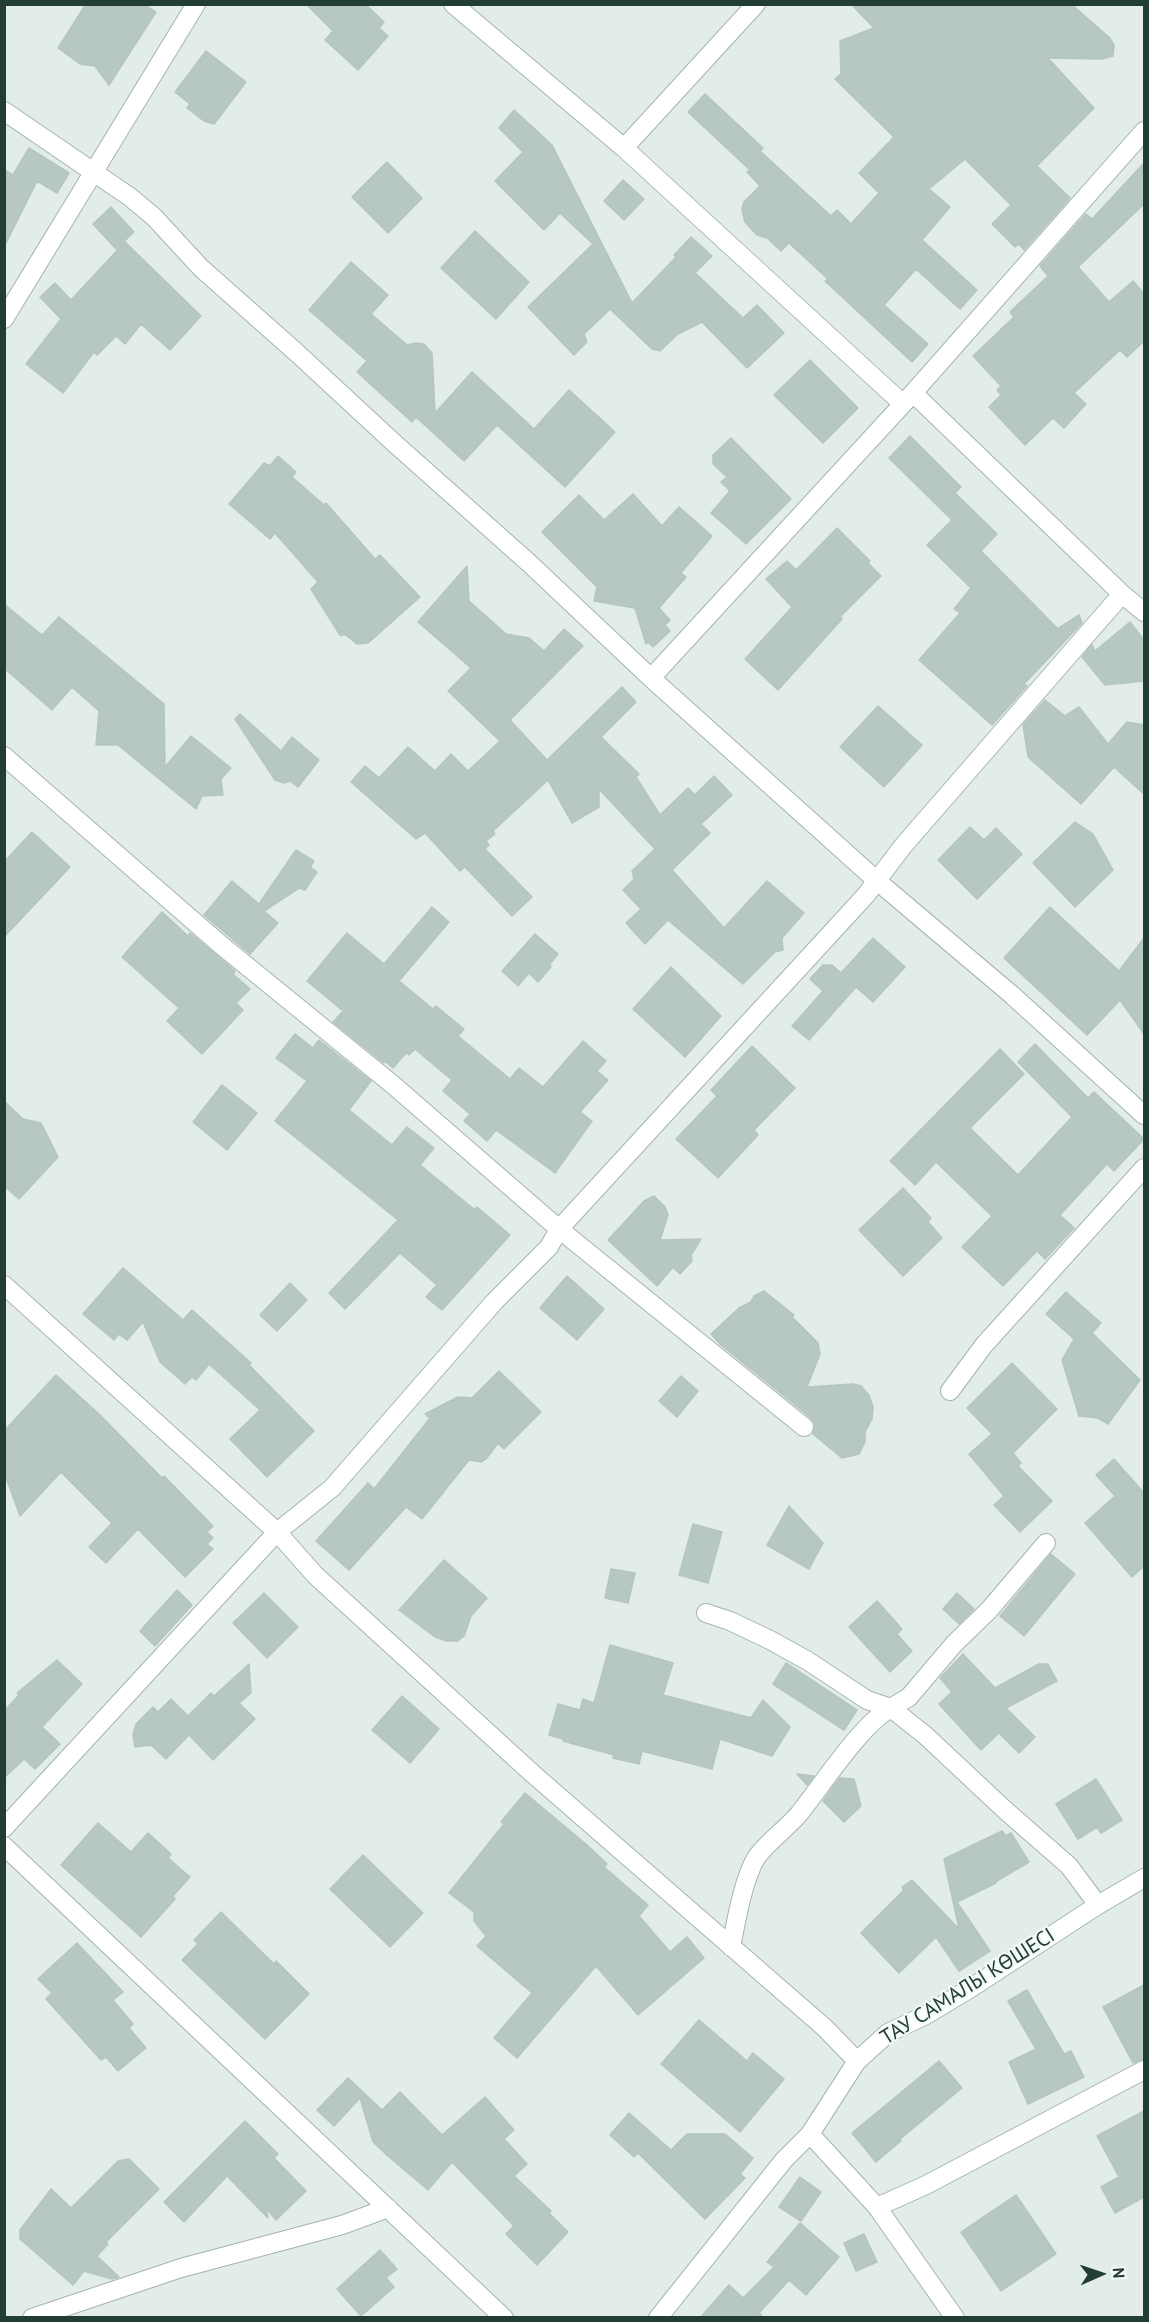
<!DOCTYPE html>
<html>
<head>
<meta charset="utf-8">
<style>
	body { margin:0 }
	#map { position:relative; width:1149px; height:2322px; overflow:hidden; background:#e2ece8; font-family:"PT Sans",sans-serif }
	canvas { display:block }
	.frame { position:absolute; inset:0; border:6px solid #223d36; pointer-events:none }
	.north { position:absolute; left:1071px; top:2244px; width:60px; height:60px; -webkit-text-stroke:4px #f3f9f6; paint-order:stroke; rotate:87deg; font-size:16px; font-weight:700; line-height:24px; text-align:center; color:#223d36 }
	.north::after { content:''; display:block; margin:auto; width:21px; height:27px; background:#223d36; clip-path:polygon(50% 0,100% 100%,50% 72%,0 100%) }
</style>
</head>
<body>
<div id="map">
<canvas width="1149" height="2322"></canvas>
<div class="frame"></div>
<div class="north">N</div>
</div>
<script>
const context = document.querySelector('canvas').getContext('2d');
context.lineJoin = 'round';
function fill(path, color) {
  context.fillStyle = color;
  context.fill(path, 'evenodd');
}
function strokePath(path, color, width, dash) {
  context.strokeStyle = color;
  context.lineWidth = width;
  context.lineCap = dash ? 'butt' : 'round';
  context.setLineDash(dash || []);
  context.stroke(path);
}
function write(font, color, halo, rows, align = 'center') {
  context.font = font + ' "PT Sans",sans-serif';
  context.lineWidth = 4.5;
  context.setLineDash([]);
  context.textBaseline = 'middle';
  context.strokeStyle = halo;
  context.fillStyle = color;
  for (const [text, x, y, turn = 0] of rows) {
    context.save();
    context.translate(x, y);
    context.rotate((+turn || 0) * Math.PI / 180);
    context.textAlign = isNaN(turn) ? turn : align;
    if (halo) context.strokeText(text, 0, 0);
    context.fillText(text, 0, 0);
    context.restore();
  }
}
const building = new Path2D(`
	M86 4H144L156 12 109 85 95 66 80 64 58 48Z
	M306 4H365L384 22 379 28 388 36 358 70 325 40 333 31Z
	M851 4H1071L1110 38 1114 45 1113 56 1101 59 1048 58 1094 108 1037 166 1070 198 1024 250 1019 244 1015 247 992 224 1011 205 965 159 929 189 950 207 922 240 977 290 960 309 916 269 884 305 928 344 912 362 825 281 828 279 789 243 781 251 767 238 757 235 745 222 742 209 744 202 760 186 747 172 750 170 688 112 705 94 763 148 760 151 831 216 837 210 851 224 879 193 859 173 894 137 835 79 841 74 840 41 874 28Z
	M206 51 246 82 214 124 204 121 187 108 190 104 175 92Z
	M514 110 552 145 632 303 676 257 674 255 691 237 712 256 695 273 743 318 757 305 784 333 747 368 702 322 678 334 660 351 652 349 610 309 584 334 587 342 574 355 528 307 593 244 560 213 544 230 495 181 523 152 499 128Z
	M29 148 69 173 57 193 37 181 4 247V169L13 175Z
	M387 162 422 198 388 233 352 197Z
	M1144 163V204L1078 267 1109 302 1133 281 1144 294V341L1127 357 1120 350 1074 393 1086 404 1064 428 1053 418 1025 445 989 407 1001 395 997 390 1001 386 973 356 1014 317 1010 312 1048 276 1040 266 1086 214 1092 219Z
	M623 180 644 199 624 220 604 201Z
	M111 207 134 232 116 249 93 224Z
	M475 231 529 282 496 319 441 268Z
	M125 242 201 316 170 350 141 324 125 344 116 336 97 355 94 352 63 393 26 364 61 319 40 297 55 283 71 300Z
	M351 262 388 295 371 314 407 345 416 343 424 344 432 353 435 413 472 372 534 429 569 390 615 432 565 487 497 425 464 461 416 417 412 422 357 372 367 361 309 310Z
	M810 360 858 408 823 443 774 395Z
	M910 436 961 487 955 493 997 534 981 551 1065 636 1059 628 1079 615 1082 623 1024 684 1027 686 992 725 919 660 960 613 954 609 971 588 927 545 952 520 889 458Z
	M731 438 791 499 746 544 711 513 730 491 721 482 727 477 713 464V455Z
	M278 456 296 472 292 477 324 505 326 503 375 559 380 555 420 597 368 643 357 644 346 635H340L311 589 318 582 275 533 270 539 229 504 264 463 270 466Z
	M633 494 662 526 679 507 712 536 681 573 686 577 659 608 670 620 665 625 670 631 653 647 648 642 646 644 635 608 594 601 597 587 542 532 579 495 604 520Z
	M837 528 870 561 868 563 881 576 840 617 842 619 778 690 745 659 792 607 766 579 787 561 796 570Z
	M467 566 469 601 506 634 529 638 544 651 564 629 583 646 510 720 547 760 622 687 636 702 601 737 639 774 636 777 660 815 688 788 695 795 714 776 732 795 701 824 710 833 672 870 724 928 767 881 804 913 782 938 783 950 775 952 743 984 668 920 645 944 626 923 641 909 623 890 634 879 632 871 655 849 599 789V807L572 823 548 780 493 831 495 834 486 841 489 845 485 849 532 897 512 916 465 867 460 871 425 833 416 839 351 782 365 766 379 778 408 747 435 771 451 754 468 771 500 741 448 691 471 668 418 622Z
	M4 604 42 635 59 617 164 704 165 767 191 736 231 768 221 779 223 795 202 796 196 809 118 745H96L99 711 72 687 52 710 4 668Z
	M1130 622 1144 640V681L1105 685 1082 657 1092 645 1095 651Z
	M1045 700 1065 716 1079 707 1108 744 1127 722 1144 725V794L1114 767 1081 804 1028 757 1023 725Z
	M878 706 922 745 884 787 840 747Z
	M240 714 281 751 292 737 319 760 298 787 290 781 284 783 275 780 235 719Z
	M1075 822 1093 834 1113 870 1075 907 1033 863Z
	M970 827 984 840 996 828 1022 854 977 899 938 860Z
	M32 832 70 867 4 937V862Z
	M296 850 314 861 310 867 317 872 305 890 299 888 264 911 278 923 250 954 204 915 232 881 259 904Z
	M432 907 449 922 399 981 433 1009 436 1006 464 1029 458 1036 510 1079 519 1068 543 1087 583 1041 606 1061 597 1071 608 1080 580 1112 592 1121 555 1173 496 1130 487 1141 464 1121 470 1114 443 1091 452 1080 415 1049 409 1055 406 1053 393 1068 385 1061 384 1063 333 1022 343 1011 307 981 347 933 384 964Z
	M1050 907 1119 971 1144 938V1034L1120 1000 1087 1035 1004 958Z
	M162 912 188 936 190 933 235 971 233 974 250 989 236 1003 243 1010 202 1054 167 1021 179 1008 122 957Z
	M535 934 558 954 550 964 551 967 538 982 529 973 518 986 502 971Z
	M873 938 905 967 873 1002 856 987 809 1040 792 1026 823 991 810 979 823 965H832L841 973Z
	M671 967 721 1016 685 1057 633 1009Z
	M295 1034 313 1048 319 1040 371 1081 349 1110 392 1145 407 1127 434 1148 420 1165 475 1210 477 1207 510 1235 442 1310 426 1297 437 1285 400 1253 345 1309 329 1293 398 1220 275 1121 307 1081 276 1058Z
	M1035 1044 1088 1098 1094 1092 1144 1139 1114 1171 1107 1164 1060 1215 1074 1228 1045 1259 1037 1251 1003 1286 962 1247 992 1216 936 1162 915 1185 890 1161 1000 1049 1024 1074 970 1128 1018 1175 1072 1117 1018 1062Z
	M752 1046 795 1088 754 1130 758 1135 718 1178 676 1139 717 1096 711 1090Z
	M222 1085 257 1113 227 1150 193 1122Z
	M4 1101 23 1119 41 1123 58 1157 19 1199 4 1186Z
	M903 1188 931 1218 928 1222 942 1238 903 1276 859 1230Z
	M654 1196 665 1207 668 1215 660 1240 701 1239 691 1255 692 1261 680 1274 673 1267 657 1286 608 1240 644 1201Z
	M123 1268 183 1320 192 1310 251 1363 249 1365 314 1431 267 1477 230 1439 260 1410 209 1364 196 1380 192 1377 185 1384 160 1362 143 1322 127 1340 119 1334 114 1340 83 1314Z
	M567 1276 604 1309 577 1340 540 1308Z
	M290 1283 307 1300 277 1331 260 1315Z
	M764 1291 794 1315 792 1317 818 1343 820 1354 807 1387 853 1384 861 1386 869 1395 873 1407 872 1419 865 1432V1442L859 1454 842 1458 813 1434 815 1424 811 1418 721 1345 711 1334 739 1308 751 1302 754 1296Z
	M1066 1292 1101 1323 1092 1333 1140 1380 1108 1424 1098 1418 1079 1416 1062 1360 1074 1339 1046 1314Z
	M1012 1363 1057 1409 1013 1453 1021 1463 1018 1466 1052 1501 1020 1532 994 1505 1004 1496 969 1454 992 1434 967 1408Z
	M499 1371 541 1412 504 1449 498 1443 486 1459 481 1462 469 1460 422 1519 406 1507 349 1570 316 1541 368 1483 374 1489 430 1418 425 1414 458 1397 472 1398Z
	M56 1375 100 1415 162 1478 164 1476 213 1526 207 1532 213 1538 207 1544 213 1549 185 1577 138 1529 106 1563 89 1547 112 1523 61 1472 20 1516 4 1472V1431Z
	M681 1376 698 1391 677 1417 659 1401Z
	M1114 1459 1144 1493V1566L1132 1577 1085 1523 1115 1496 1096 1475Z
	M789 1506 823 1543 809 1569 767 1545Z
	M693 1524 722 1532 708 1583 679 1575Z
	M1051 1554 1075 1574 1024 1636 1000 1616Z
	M444 1560 487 1598 471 1616 464 1636 458 1641H447L435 1637 399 1610Z
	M611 1569 635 1573 628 1603 605 1598Z
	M177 1590 192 1605 155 1646 140 1631Z
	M264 1593 298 1627 267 1658 233 1623Z
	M957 1593 974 1609 959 1624 943 1609Z
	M877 1601 902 1629 897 1634 912 1651 890 1672 849 1627Z
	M610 1645 673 1663 663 1695 751 1718 763 1700 790 1727 772 1756 720 1739 712 1769 642 1751 639 1764 613 1758 614 1755 563 1741V1739L549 1735 558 1704 580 1710 583 1699 594 1703Z
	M963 1654 995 1688 1039 1664H1048L1057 1681 1006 1708 1035 1737 1019 1753 999 1733 981 1750 939 1704 952 1692 940 1678Z
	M57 1660 82 1684 42 1727 60 1744 35 1769 24 1759 4 1778V1711L19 1695 17 1693Z
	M786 1663 857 1710 844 1730 773 1684Z
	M249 1664 251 1693 239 1703 255 1719 213 1760 189 1735 166 1759 151 1745 135 1747 133 1735 136 1724 153 1707 158 1712 171 1699 188 1716 211 1693 214 1696Z
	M402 1696 439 1729 410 1763 372 1730Z
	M797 1774 814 1776 807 1785Z
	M840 1778 854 1779 861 1806 844 1822 823 1801Z
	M1096 1779 1122 1820 1101 1833 1097 1827 1078 1839 1056 1804Z
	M525 1793 587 1845 607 1864 604 1867 648 1905 639 1916 670 1952 687 1937 704 1958 638 2015 596 1966 517 2058 494 2038 532 1993 477 1946 486 1936 474 1921V1912L449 1893 504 1824 501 1822Z
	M98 1823 131 1852 148 1833 171 1854 168 1858 190 1877 173 1896 175 1899 141 1937 61 1865Z
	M1002 1831 1006 1836 1011 1833 1029 1862 995 1882 996 1883 957 1902 990 1951 959 1971 936 1937 899 1973 861 1933 904 1890 902 1887 912 1880 959 1929 944 1859Z
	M363 1855 423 1913 390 1947 330 1889Z
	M221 1912 274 1964 276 1961 309 1994 265 2039 182 1960 198 1944 194 1940Z
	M77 1943 123 1992 113 2000 133 2024 129 2028 146 2048 118 2071 106 2057 101 2060 46 1999 52 1993 38 1979Z
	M1144 1985V2059L1133 2063 1103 2007Z
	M1027 1990 1064 2054 1071 2051 1084 2077 1028 2104 1009 2062 1036 2049 1008 2001Z
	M699 2020 747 2061 753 2053 784 2079 740 2132 661 2064Z
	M939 2061 962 2088 899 2140 901 2141 876 2162 852 2133Z
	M348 2078 382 2110 400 2092 442 2135 485 2097 514 2130 504 2139 527 2164 514 2176 551 2211 549 2213 568 2232 537 2265 506 2234 514 2226 452 2162 428 2190 388 2156 373 2142 360 2098 334 2126 317 2110Z
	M1144 2111V2197L1115 2213 1101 2187 1119 2177 1097 2136Z
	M629 2113 671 2150 687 2134H725L753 2158 740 2174 745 2178 705 2219 638 2153 634 2157 610 2135Z
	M245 2121 278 2154 274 2158 306 2191 276 2220 266 2208 268 2218 227 2176 184 2222 164 2202Z
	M129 2159 159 2189 106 2242 108 2244 97 2256 119 2277 112 2279 84 2271 73 2285 20 2239V2230L51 2189 71 2208 118 2161Z
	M800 2177 821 2192 801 2221 779 2207Z
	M1016 2195 1056 2254 1001 2291 961 2232Z
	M800 2223 839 2257 806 2295 789 2280 759 2313 764 2318H700L729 2285 743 2298 774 2267 767 2262Z
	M864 2234 877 2262 856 2271 844 2243Z
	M380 2250 397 2269 386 2278 394 2287 361 2316 337 2289Z`);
fill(building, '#b7c7c1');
strokePath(building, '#b4c6bf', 1.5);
const street = new Path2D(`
	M453 4 624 148 903 404
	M4 111 130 197 154 217 201 268 297 353 393 442 529 563 651 678 876 880 1012 995 1144 1115
	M624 148 756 4
	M4 319 196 4
	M913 393 1122 594 1144 612
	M651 678 913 393 1144 131
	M4 756 221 945 392 1084 559 1229 804 1427
	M4 1285 277 1532 315 1575 533 1774 825 2028 857 2061
	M950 1391 984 1345 1144 1168
	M706 1613 730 1621 770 1640 808 1661 867 1700 891 1708 909 1697 954 1644 989 1610 1046 1543
	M4 1828 277 1532 332 1488 494 1302 549 1247 559 1229 866 895 903 846 1122 594
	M4 1846 504 2318
	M731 1947C736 1922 743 1880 756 1858 765 1844 786 1829 798 1815 821 1787 861 1724 891 1708L926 1736 1005 1810 1069 1866 1098 1905
	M810 2134 877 2207 955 2318
	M877 2207 926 2185 1144 2070
	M32 2318 181 2268 342 2225 388 2208`);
const secondary = new Path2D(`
	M658 2318 784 2160 810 2134 857 2061 888 2033 926 2015 971 1988 1098 1905 1144 1878`);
strokePath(street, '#a5b4af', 20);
strokePath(secondary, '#a0b8b0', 20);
strokePath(street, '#fff', 18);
strokePath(secondary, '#fff', 18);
write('21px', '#223d36', '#f3f9f6', [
	["ТАУ САМАЛЫ КӨШЕСІ",968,1987,-32]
]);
</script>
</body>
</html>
